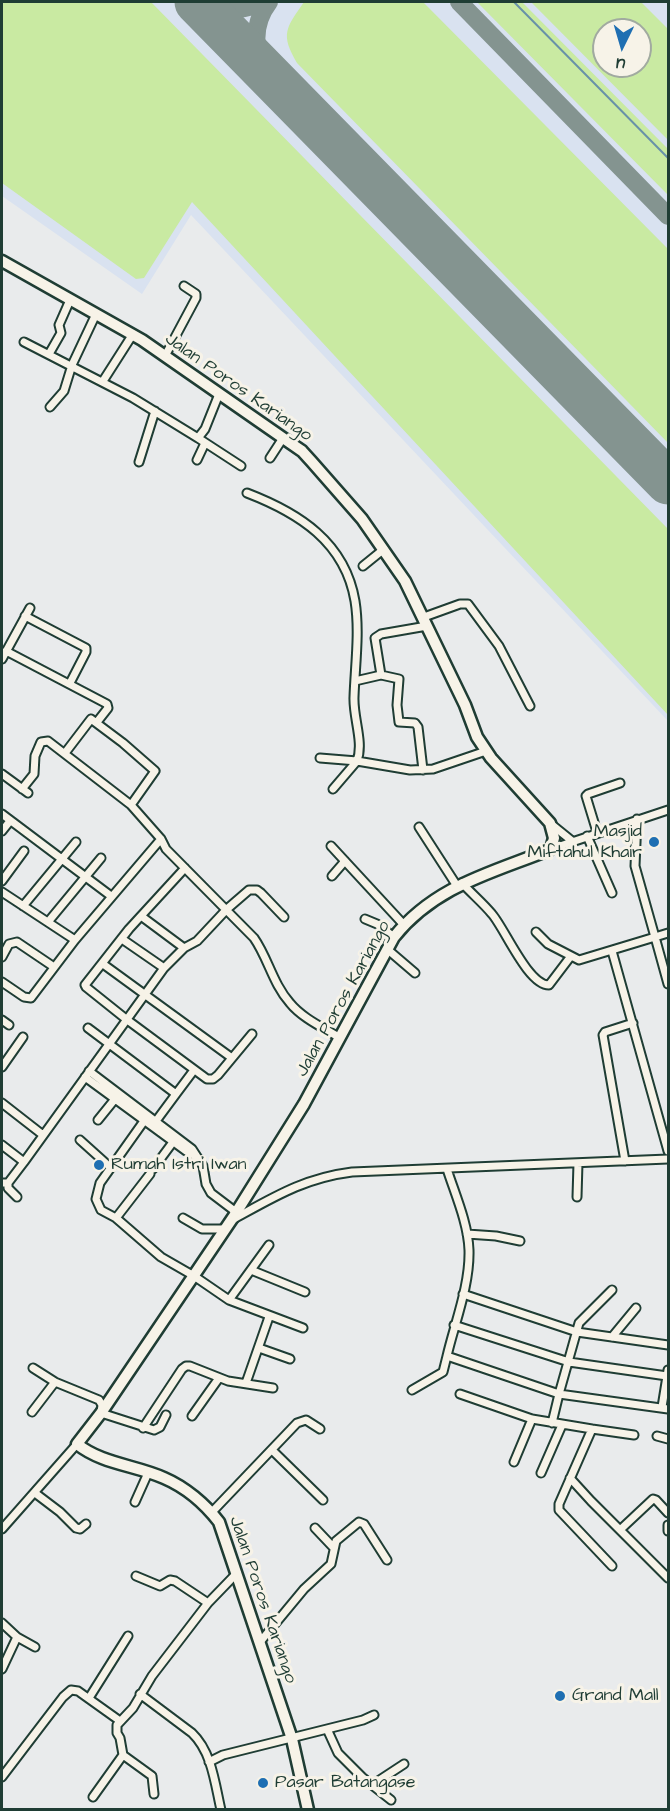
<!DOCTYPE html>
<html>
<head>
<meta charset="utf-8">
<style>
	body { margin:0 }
	#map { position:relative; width:670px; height:1811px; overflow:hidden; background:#e9ebec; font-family:"Architects Daughter",sans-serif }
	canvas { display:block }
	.frame { position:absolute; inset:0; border:3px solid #1f3d34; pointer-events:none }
	.north { position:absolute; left:592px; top:18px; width:60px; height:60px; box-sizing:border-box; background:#f7f3e8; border:2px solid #a1aaa0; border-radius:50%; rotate:185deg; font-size:16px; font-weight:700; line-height:24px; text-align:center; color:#1f3d34 }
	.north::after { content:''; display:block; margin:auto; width:21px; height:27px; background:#1f6fb2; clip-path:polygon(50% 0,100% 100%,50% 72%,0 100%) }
</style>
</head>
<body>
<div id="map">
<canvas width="670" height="1811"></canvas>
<div class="frame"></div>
<div class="north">U</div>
</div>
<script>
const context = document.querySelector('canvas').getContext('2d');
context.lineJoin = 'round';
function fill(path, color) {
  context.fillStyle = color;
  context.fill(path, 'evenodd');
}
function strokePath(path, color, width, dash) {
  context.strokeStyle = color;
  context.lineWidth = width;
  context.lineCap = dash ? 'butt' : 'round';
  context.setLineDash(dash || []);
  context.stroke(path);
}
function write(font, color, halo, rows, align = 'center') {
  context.font = font + ' "Architects Daughter",sans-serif';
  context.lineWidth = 6;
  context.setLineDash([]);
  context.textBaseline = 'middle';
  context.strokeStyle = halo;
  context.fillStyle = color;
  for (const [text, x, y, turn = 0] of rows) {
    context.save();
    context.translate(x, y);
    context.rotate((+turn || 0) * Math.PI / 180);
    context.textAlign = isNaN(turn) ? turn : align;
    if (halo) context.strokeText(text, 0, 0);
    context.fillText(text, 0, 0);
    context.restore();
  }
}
fill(new Path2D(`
	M2 2H668V721L191 215 142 294 2 196ZM604 30H640V66H604Z`), '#d9e2f0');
fill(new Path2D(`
	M2 2H151L668 529V715L192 202 144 278 136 279 2 183Z
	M304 2H423L668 249V443L297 63C280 34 286 28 304 2Z
	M477 2H522L668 149V195Z
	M531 2H641L668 29V140ZM604 30H640V66H604Z`), '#c9eaa2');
strokePath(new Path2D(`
	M514 2 668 158`), '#6892a8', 2);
strokePath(new Path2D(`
	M203 2C221 14 241 10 260 4L263 2
	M459 2 668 216
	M264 70C253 46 253 23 269 2
	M658 471 668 478`), '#849490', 18);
strokePath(new Path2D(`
	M197 2 668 482`), '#849490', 45);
const minor = new Path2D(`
	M24 342 133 398 198 438 205 429 219 394
	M49 354 61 333 59 325 70 300
	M165 356 196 298V294L184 286
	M103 381 133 334
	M50 407 64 391 72 365 96 314
	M198 438 241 466
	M270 458 283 438
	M197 460 205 443
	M139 462 155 411
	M247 493C299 513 345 542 355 601 360 632 355 666 354 697 353 718 364 742 357 761L410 770 433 769 486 751
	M363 566 384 549
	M25 616 86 648V652L70 683
	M424 617 460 604H468L499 646 530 706
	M6 651 107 704 108 708 97 722
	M2 659 30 608
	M381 675 399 679 397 705 399 722 415 723 418 727 423 770
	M355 681 381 675 375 638 381 634 427 626
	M65 753 91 719 123 743 155 771 131 805
	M320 758 357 761 333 789
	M2 774 28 793
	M22 789 34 774 35 756 41 742 48 741 131 805 161 839
	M2 814 111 896
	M551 824 572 841
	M419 827 457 886
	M2 831 10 821
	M597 832 586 796 588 794 620 783
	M587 836 612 893
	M331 846 404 925
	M551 849 668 810
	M185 868 129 929 85 985 86 987 126 1019 207 1079H213L218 1075 252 1034
	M332 876 345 861
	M2 881 24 851
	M462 883C472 894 483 903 492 914 505 929 528 985 549 985L571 956
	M2 892 75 940
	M23 906 76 842
	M141 916 184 948
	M365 919 377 924 394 937
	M48 922 101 858
	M536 932 548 944 579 960 655 937 635 866 637 819
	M668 933 655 937 668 984
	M122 939 164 968
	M387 949 415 973
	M612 951 668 1151
	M2 957 9 944 17 942 54 967
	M103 964 232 1058
	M2 982 24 997 31 998 75 940 161 839 166 849 254 938C268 958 273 984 290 1003 302 1018 324 1028 340 1038
	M2 1020 9 1025
	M88 1028 176 1094 156 1121
	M2 1067 23 1037
	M89 1071 192 1149 203 1166 206 1184 211 1193 236 1212
	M85 1077 186 1151 197 1157
	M176 1094 194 1070
	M2 1103 43 1135
	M98 1120 115 1099
	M144 1121 100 1183 96 1199 101 1210 116 1218 161 1257 194 1276 229 1300 303 1328
	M80 1140 110 1167
	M2 1145 24 1162 8 1183H2
	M625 1161 603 1035 605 1032 633 1023
	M24 1162 164 968 184 948 197 941 227 909 249 890H257L261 893 284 917
	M153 1169 173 1142
	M447 1169C455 1194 468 1223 469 1250 470 1285 455 1322 447 1356L559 1394 579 1323 612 1290
	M8 1183V1188L17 1197
	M577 1197 578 1163
	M116 1218 150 1174
	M183 1218 202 1229H225
	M232 1220C274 1197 304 1178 352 1172L668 1159
	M467 1234 496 1236 520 1241
	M251 1270 305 1292
	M463 1294 577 1332 668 1345
	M229 1300 269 1245
	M454 1325 569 1362 667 1376
	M612 1337 636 1308
	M259 1348 290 1359
	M33 1368 55 1382 99 1400 102 1405 101 1413 154 1430 160 1427 166 1415
	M246 1383 269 1317
	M412 1390 443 1372 447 1356
	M460 1394 532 1419 592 1429
	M662 1407 668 1370
	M32 1412 55 1382
	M192 1416 219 1378
	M552 1423 559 1394 668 1409
	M143 1428 182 1369 186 1366H190L228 1381 273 1388
	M657 1436 668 1439
	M272 1450 323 1500
	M514 1462 532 1419
	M541 1473 562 1425
	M570 1478 591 1501 668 1578
	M35 1493 60 1512 76 1528 80 1529 86 1524
	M135 1502 148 1473
	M212 1512 297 1423 306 1420 320 1429
	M668 1525V1531
	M315 1528 333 1547
	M2 1529 77 1444
	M621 1529 653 1499 656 1500 668 1513
	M612 1566 559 1510V1504L592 1429 634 1435
	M136 1576 160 1586 170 1580 175 1581 208 1603
	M2 1623 17 1637 2 1669
	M17 1637 35 1647
	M260 1642 304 1589 331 1564 336 1541 359 1522 364 1524 387 1560
	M140 1694 192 1733C212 1752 215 1784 221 1810
	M89 1698 128 1636
	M327 1729 338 1753 362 1777 391 1800
	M209 1762 223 1755 363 1720 374 1715
	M2 1777 63 1697 71 1690 78 1691 120 1721
	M372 1785 404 1764
	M154 1794 152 1776 123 1755 120 1738 117 1733V1725L133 1708 152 1676 208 1603 237 1573
	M93 1797 123 1755`);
const secondary = new Path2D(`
	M2 261 142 340 283 438 302 451 312 462 362 519 405 581 465 705 477 737 491 758 550 823 554 838 551 849C492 873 436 885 394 937L304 1104 234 1216 101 1413 77 1444C102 1464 135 1465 164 1478 185 1487 205 1504 219 1522L292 1739 308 1810`);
strokePath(minor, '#1f3d34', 11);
strokePath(secondary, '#1f3d34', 15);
strokePath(minor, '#f7f3e8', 7);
strokePath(secondary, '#f7f3e8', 10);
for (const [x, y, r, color] of [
	[654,842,6,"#1f6fb2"],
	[99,1165,6,"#1f6fb2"],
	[560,1696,6,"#1f6fb2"],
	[263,1783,6,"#1f6fb2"]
]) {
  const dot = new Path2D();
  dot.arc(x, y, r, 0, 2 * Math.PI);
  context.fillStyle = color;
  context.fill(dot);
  strokePath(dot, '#f7f3e8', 2);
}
write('18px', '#1f3d34', '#f7f3e8', [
	["Jalan Poros Kariango",238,388,35],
	["Jalan Poros Kariango",344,999,-61],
	["Jalan Poros Kariango",262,1600,71]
]);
write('18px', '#1f3d34', '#f7f3e8', [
	["Masjid",642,832,"right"],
	["Miftahul Khair",642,853,"right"],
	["Rumah Istri Iwan",111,1165],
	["Grand Mall",572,1696],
	["Pasar Batangase",275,1783]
], 'left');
</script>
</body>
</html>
